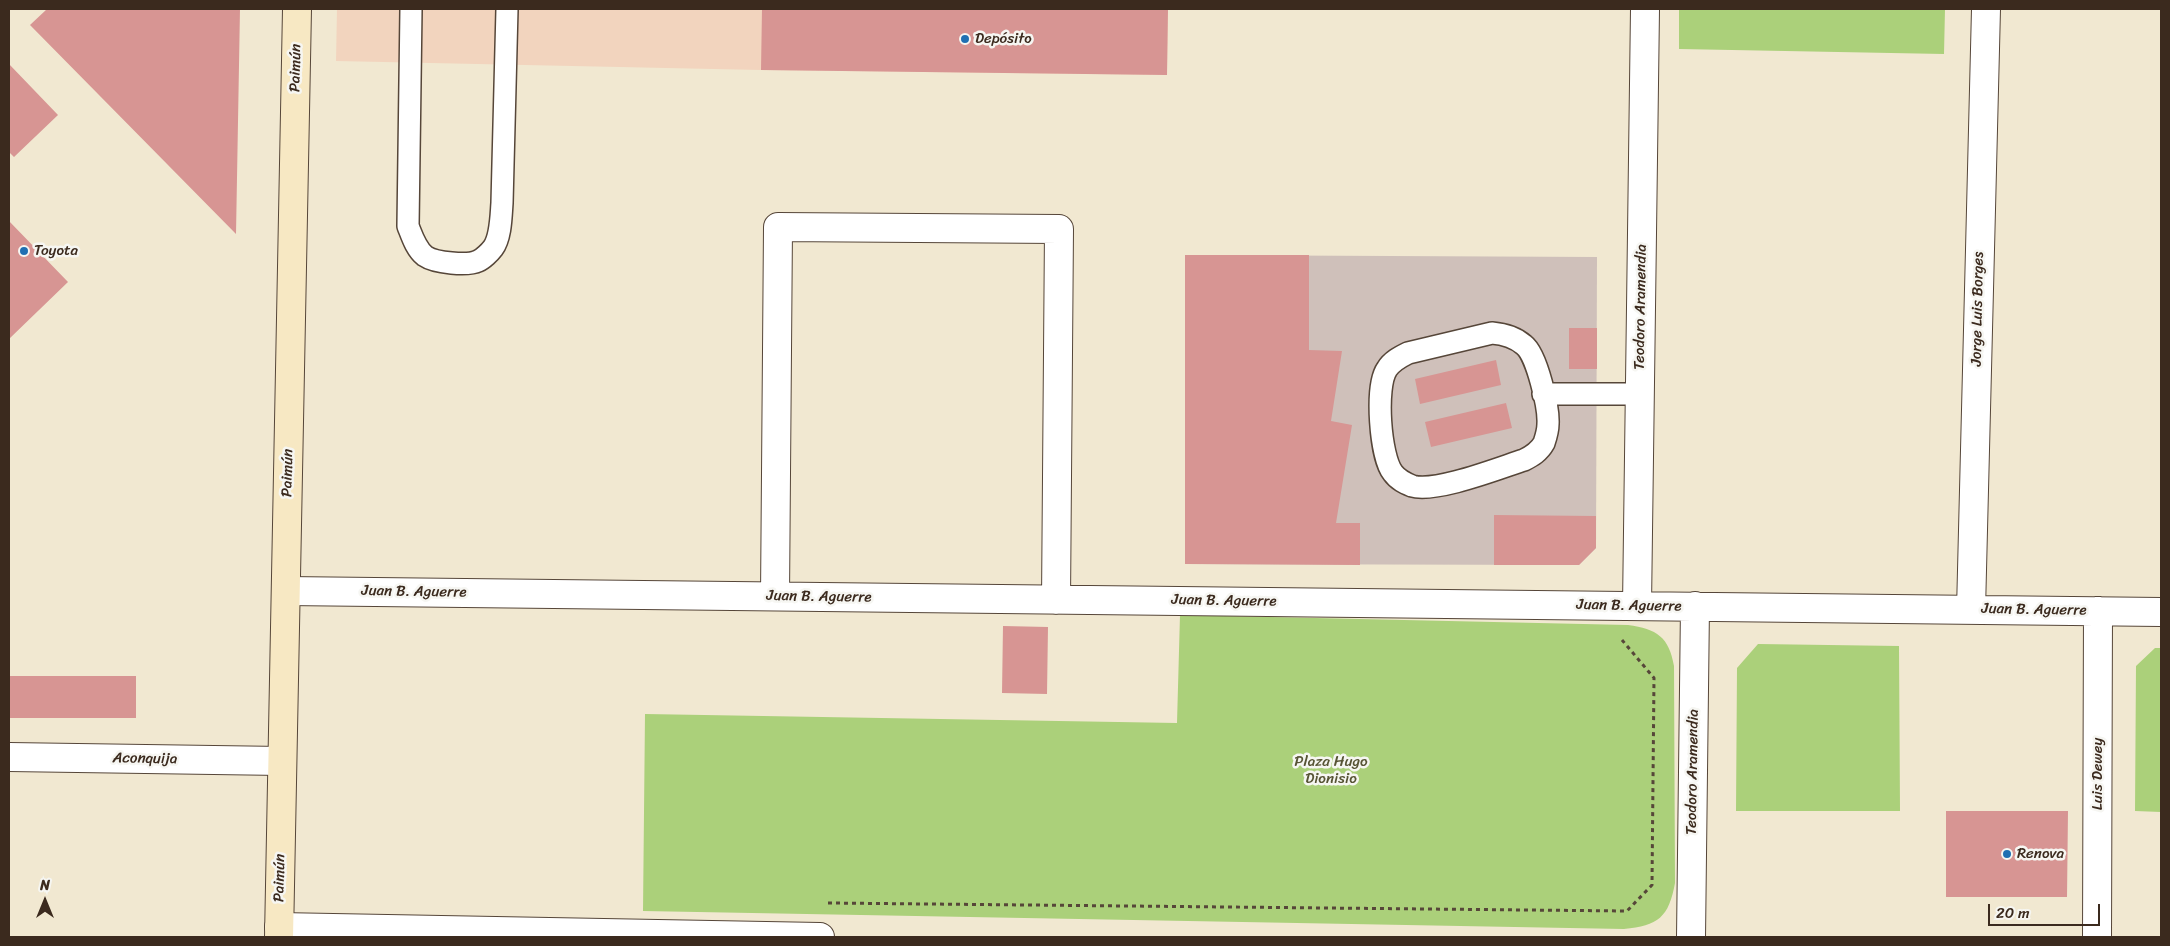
<!DOCTYPE html>
<html>
<head>
<meta charset="utf-8">
<style>
	body { margin:0 }
	#map { position:relative; width:2170px; height:946px; overflow:hidden; background:#f1e8d1; font-family:Sriracha,sans-serif }
	canvas { display:block }
	.frame { position:absolute; inset:0; border:10px solid #3b2a1e; pointer-events:none }
	.north { position:absolute; left:20px; top:876px; width:50px; height:50px; -webkit-text-stroke:4px #f6f6f2; paint-order:stroke; rotate:0deg; font-size:14px; font-weight:700; line-height:20px; text-align:center; color:#3b2a1e }
	.north::after { content:''; display:block; margin:auto; width:18px; height:22px; background:#3b2a1e; clip-path:polygon(50% 0,100% 100%,50% 72%,0 100%) }
	.scale { position:absolute; left:1988px; top:904px; width:112px; height:22px; box-sizing:border-box; border:2px solid #3b2a1e; border-top:0; padding-left:6px; font-size:15px; line-height:18px; white-space:nowrap; color:#3b2a1e; -webkit-text-stroke:4px #f6f6f2; paint-order:stroke }
</style>
</head>
<body>
<div id="map">
<canvas width="2170" height="946"></canvas>
<div class="frame"></div>
<div class="north">N</div>
<div class="scale">20 m</div>
</div>
<script>
const context = document.querySelector('canvas').getContext('2d');
context.lineJoin = 'round';
function fill(path, color) {
  context.fillStyle = color;
  context.fill(path, 'evenodd');
}
function strokePath(path, color, width, dash) {
  context.strokeStyle = color;
  context.lineWidth = width;
  context.lineCap = dash ? 'butt' : 'round';
  context.setLineDash(dash || []);
  context.stroke(path);
}
function write(font, color, halo, rows, align = 'center') {
  context.font = font + ' Sriracha,sans-serif';
  context.lineWidth = 5;
  context.setLineDash([]);
  context.textBaseline = 'middle';
  context.strokeStyle = halo;
  context.fillStyle = color;
  for (const [text, x, y, turn = 0] of rows) {
    context.save();
    context.translate(x, y);
    context.rotate((+turn || 0) * Math.PI / 180);
    context.textAlign = isNaN(turn) ? turn : align;
    if (halo) context.strokeText(text, 0, 0);
    context.fillText(text, 0, 0);
    context.restore();
  }
}
fill(new Path2D(`
	M337 9H1168L1167 75 761 70 336 61Z`), '#f2d4be');
fill(new Path2D(`
	M1185 255 1597 257 1596 548 1579 565 1185 564Z`), '#cfc0ba');
fill(new Path2D(`
	M1679 9H1945L1944 54 1679 49Z
	M1180 615 1628 625C1657 629 1669 637 1674 666L1675 883C1669 917 1658 926 1624 929L643 911 645 714 1177 723Z
	M1758 644 1899 646 1900 811H1736L1737 668Z
	M2155 648H2161V812L2135 811 2136 666Z`), '#abd07a');
fill(new Path2D(`
	M47 9H240L236 234 30 25Z
	M762 9H1168L1167 75 761 70Z
	M9 64 58 115 14 157 9 152Z
	M9 221 68 282 9 339Z
	M1185 255H1309V350L1342 351 1331 421 1352 425 1336 523H1360V565L1185 564Z
	M1569 328H1597V369H1569Z
	M1496 360 1501 385 1420 404 1415 379Z
	M1506 403 1512 428 1431 447 1425 422Z
	M1494 515 1596 516V548L1579 565H1494Z
	M1003 626 1048 627 1047 694 1002 693Z
	M9 676H136V718H9Z
	M1946 811H2068L2067 897H1946Z`), '#d79593');
const lane = new Path2D(`
	M411 9 408 226C412 236 416 249 425 256 435 263 468 266 478 261 483 259 490 252 493 248 501 237 501 216 502 203L507 9
	M1492 333C1504 334 1515 337 1524 345 1537 355 1549 408 1548 424 1548 431 1546 437 1544 443 1539 452 1532 456 1524 460 1499 468 1436 493 1412 486 1405 483 1398 480 1393 473 1380 457 1375 386 1387 369 1392 361 1400 357 1408 353Z
	M1543 394H1640`);
const street = new Path2D(`
	M286 591 2161 612
	M775 596 778 227 1059 229 1056 600
	M1637 606 1645 9
	M1971 610 1986 9
	M9 757 282 761
	M279 927 820 937
	M1691 937 1695 606
	M2097 937 2098 611`);
const secondary = new Path2D(`
	M279 937 297 9`);
strokePath(lane, '#564639', 24);
strokePath(street, '#564639', 30);
strokePath(secondary, '#564639', 30);
strokePath(new Path2D(`
	M828 903 1627 911 1652 885 1654 678 1622 640`), '#564639', 3, [4, 4]);
strokePath(lane, '#fff', 21);
strokePath(street, '#fff', 28);
strokePath(secondary, '#f7e8c3', 28);
for (const [x, y, r, color] of [
	[965,39,5,"#1f6fb2"],
	[24,251,5,"#1f6fb2"],
	[2007,854,5,"#1f6fb2"]
]) {
  const dot = new Path2D();
  dot.arc(x, y, r, 0, 2 * Math.PI);
  context.fillStyle = color;
  context.fill(dot);
  strokePath(dot, '#f6f6f2', 2);
}
write('15px', '#3b2a1e', '#f6f6f2', [
	["Depósito",975,39],
	["Toyota",34,251],
	["Renova",2017,854]
], 'left');
write('15px', '#3b2a1e', '#f6f6f2', [
	["Paimún",296,68,-89],
	["Teodoro Aramendia",1641,307,-89],
	["Jorge Luis Borges",1978,309,-89],
	["Paimún",288,473,-89],
	["Juan B. Aguerre",414,592,1],
	["Juan B. Aguerre",819,597,1],
	["Juan B. Aguerre",1224,601,1],
	["Juan B. Aguerre",1629,606,1],
	["Juan B. Aguerre",2034,610,1],
	["Aconquija",145,759,1],
	["Teodoro Aramendia",1693,772,-89],
	["Luis Dewey",2098,774,-90],
	["Paimún",280,878,-89]
]);
write('15px', '#575435', '#f6f6f2', [
	["Plaza Hugo",1331,762],
	["Dionisio",1331,779]
]);
</script>
</body>
</html>
